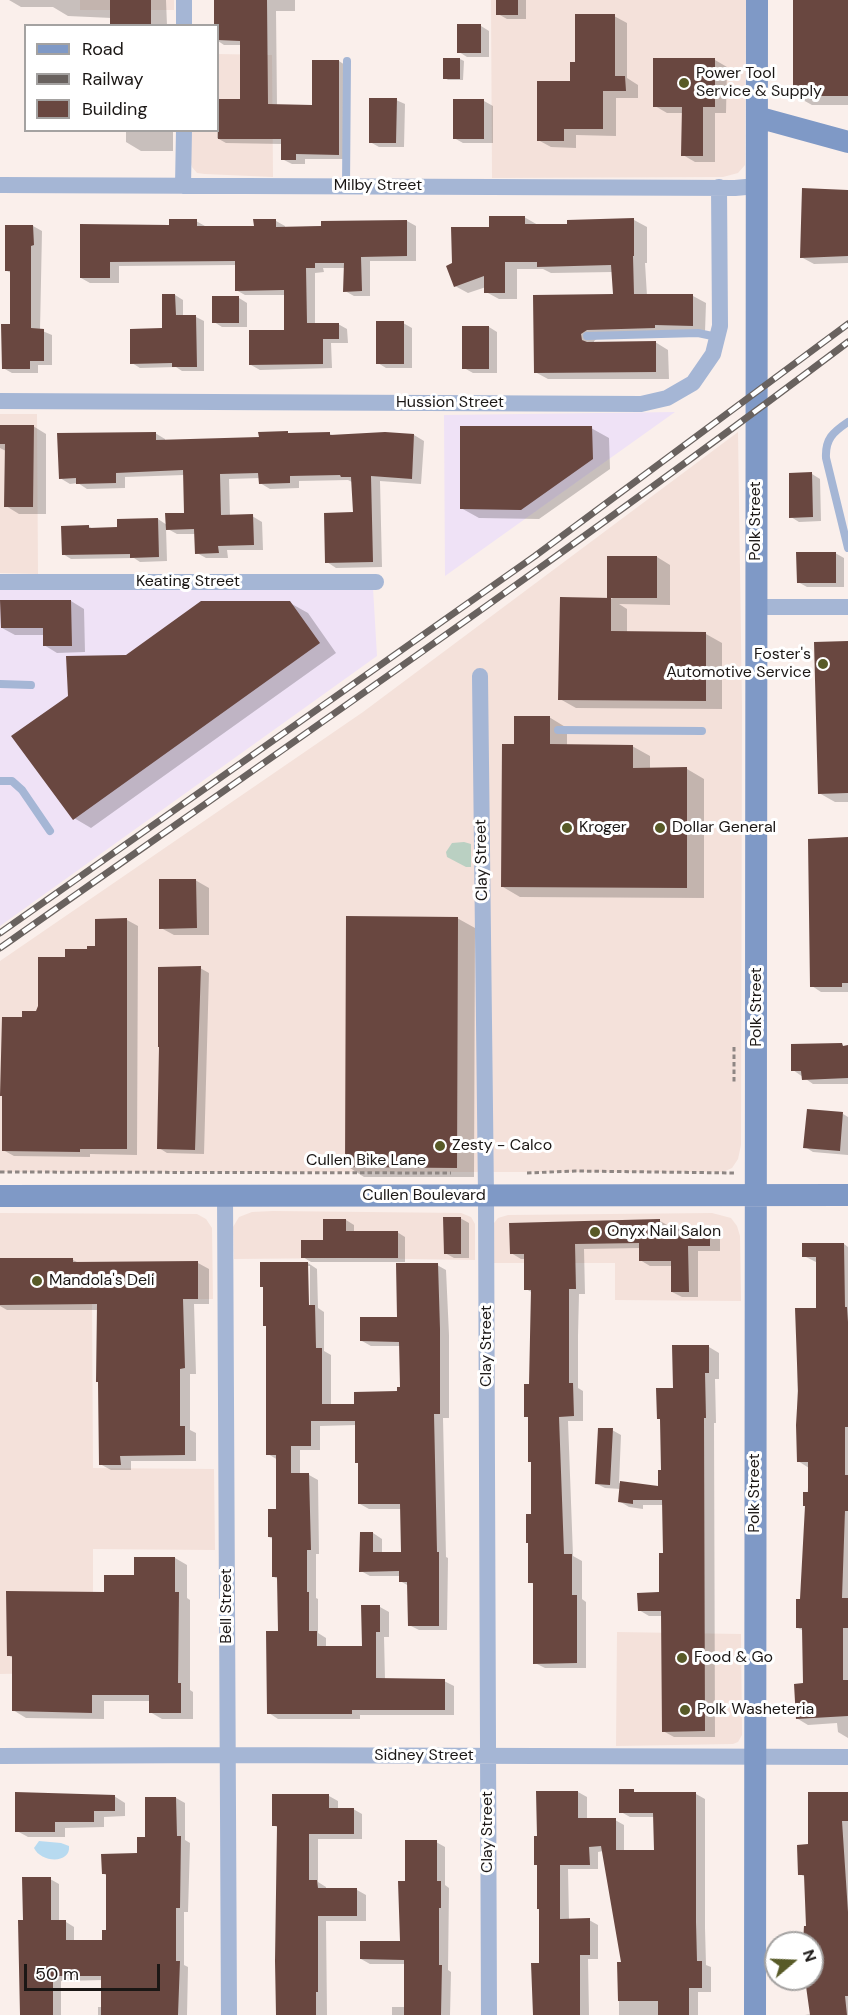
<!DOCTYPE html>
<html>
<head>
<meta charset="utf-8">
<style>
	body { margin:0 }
	#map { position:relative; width:848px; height:2015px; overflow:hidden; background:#faefeb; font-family:"DM Sans",sans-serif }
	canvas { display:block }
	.legend { position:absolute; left:24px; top:24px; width:195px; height:108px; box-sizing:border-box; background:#fff; border:2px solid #a4a2a1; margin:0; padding:8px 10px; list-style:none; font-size:18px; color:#1b1715 }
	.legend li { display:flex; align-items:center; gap:12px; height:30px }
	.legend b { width:30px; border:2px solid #a4a2a1 }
	.north { position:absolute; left:764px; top:1931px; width:60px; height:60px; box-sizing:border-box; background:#fff; border:2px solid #a4a2a1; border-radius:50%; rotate:71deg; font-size:16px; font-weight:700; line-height:24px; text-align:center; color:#1b1715 }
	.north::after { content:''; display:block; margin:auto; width:21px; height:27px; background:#585a27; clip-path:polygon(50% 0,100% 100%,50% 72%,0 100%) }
	.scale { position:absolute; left:24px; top:1964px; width:136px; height:27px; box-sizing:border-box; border:3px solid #1b1715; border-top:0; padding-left:8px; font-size:18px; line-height:21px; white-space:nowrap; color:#1b1715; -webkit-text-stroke:4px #fff; paint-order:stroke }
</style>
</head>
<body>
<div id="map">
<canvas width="848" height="2015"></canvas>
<ul class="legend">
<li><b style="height:8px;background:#7f99c6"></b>Road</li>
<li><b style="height:8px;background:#69625f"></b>Railway</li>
<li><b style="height:16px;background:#694740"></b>Building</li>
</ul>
<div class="north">N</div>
<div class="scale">50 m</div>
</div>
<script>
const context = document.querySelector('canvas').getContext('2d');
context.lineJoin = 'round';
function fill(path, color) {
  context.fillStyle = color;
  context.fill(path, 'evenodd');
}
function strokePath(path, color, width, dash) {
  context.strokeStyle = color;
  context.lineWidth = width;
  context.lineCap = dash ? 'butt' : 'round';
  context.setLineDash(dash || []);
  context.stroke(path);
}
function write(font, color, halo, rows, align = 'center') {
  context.font = font + ' "DM Sans",sans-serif';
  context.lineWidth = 6;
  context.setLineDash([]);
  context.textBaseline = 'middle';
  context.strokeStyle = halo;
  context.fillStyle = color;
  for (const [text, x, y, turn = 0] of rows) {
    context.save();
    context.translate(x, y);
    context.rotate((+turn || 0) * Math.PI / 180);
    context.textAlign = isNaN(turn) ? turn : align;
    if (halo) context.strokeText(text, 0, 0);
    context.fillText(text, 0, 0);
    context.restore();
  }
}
fill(new Path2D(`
	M80 0H174V10H80Z
	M491 0H746L745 165 738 173 723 177 492 178Z
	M218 54 272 55 273 177 205 174 197 173 192 167 189 156V131L218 130Z
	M0 414H37L38 574 0 573Z
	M738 432 742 707 741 1145 738 1159 732 1168 723 1172H0V961L363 712Z
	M273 1211 461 1213 471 1217 475 1224V1260L346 1258 234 1259 233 1227 239 1217 252 1212Z
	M0 1213 197 1214 206 1219 212 1228 213 1299 92 1300 93 1468 214 1469 215 1550 93 1549V1672L0 1674Z
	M712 1213 731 1218 737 1226 740 1236 741 1301 615 1300V1263H493L494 1223 498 1218 508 1215Z
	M617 1632 741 1634 742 1735 738 1742 733 1744 616 1746Z`), '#f4e1da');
fill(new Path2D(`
	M675 412 445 576 444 415Z
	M373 588 377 656 0 926V590Z`), '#efe2f6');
fill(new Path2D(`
	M464 842 471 844V867H466L447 857 446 852 452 843Z`), '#bad0c2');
fill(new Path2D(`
	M39 1841 61 1843 69 1846C71 1864 41 1863 34 1848Z`), '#b7daf0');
fill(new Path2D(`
	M9 0H166L167 26H112V18L68 16 53 7H21Z
	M215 0H295V11H276L277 106H314L339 61 348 67V159H305V164H292L282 159V144L226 143 217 138 218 100H241V45H224L218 41Z
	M498 0H526V19H507L498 14Z
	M795 0H848V105H812L794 95Z
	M614 16 627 23V78L638 85V98H616V136L576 135V148L551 147 538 140 571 83 577 64Z
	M481 26 489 31V57H467L459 52Z
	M460 59 464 61 463 80H448L445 78Z
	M715 60 727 67 726 113H715V162H695L683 155V113H667L655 106Z
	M396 100 405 104 404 147H379L370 142Z
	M454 100 484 101 493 106V143H463L454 138Z
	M126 130H173V151H141L126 142Z
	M848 191V263L814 264 801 257Z
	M524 217 538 225H569L634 220 647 227V263H645L647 296H693L706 303 705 332 601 336 594 341V344L655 342 668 350 669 379H548L535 372 614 296 613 272 551 273 543 269H517V299H499L486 292V287L468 293 455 286 453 264 490 228Z
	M196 221 205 226 255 227 276 221 285 226V228L407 221 416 226V261H370V296H354L345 291V268H323L324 272 315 273V324H338L347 329 348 343H331L332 368 260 370 251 365 286 331V295H245L236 290V265L119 266V283H90L81 278 171 226Z
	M33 226 42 231 40 330 52 335V365H38V373H12L3 368 12 325 11 273 7 271Z
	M175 295 183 300V317H196L204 321V371H182L176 367 140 368 132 363 164 330Z
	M239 298 247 303V327H222L214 322Z
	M403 323 412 328V368H386L378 363Z
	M489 327 497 332V373H473L464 368Z
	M0 426H33L46 434V514H19L6 506V451L0 448Z
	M591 428 609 438 610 469 539 519 479 518 461 508Z
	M155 433 165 439V441L260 438V434L288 433 291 435 330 434 334 436 385 433 414 435 424 441 421 484 380 481 382 567 336 568 327 562 354 514 352 482 348 480 299 481V488L270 489 260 483V478L229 479 230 516H252L262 522 263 550H227L228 558H206L197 553 196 534H177L166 528 167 561 140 562 134 558 71 559 63 554 88 526 95 530 119 529 158 519 167 525 185 514 184 475 125 477V488L87 489 78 483 70 484 60 478Z
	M812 474 820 479 821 521 799 522 791 517Z
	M835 553 844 558V587H807L798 582Z
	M657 557 670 565V605L619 604 627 609V633L706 634 722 643V709L576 708 560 699 562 599H613L608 597Z
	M71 601 84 609 85 652 57 653 44 645V635H15L2 628V602Z
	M290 603 308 613 336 653 91 828 74 818 127 657Z
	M848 643V802H835L819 793Z
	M549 717 567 728V746H632L650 756V769H687L704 779V898L520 897 503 887 515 746Z
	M848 839V992H821L812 986Z
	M195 880 209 888V935H174L161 928Z
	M457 918 475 928 474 1177H364L347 1166Z
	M96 920H127L138 926 137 1155 90 1154V1157L14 1156 3 1150 24 1018 37 1013 67 959 97 948Z
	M200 968 209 973 204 1154 167 1153 159 1148Z
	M848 1046V1084H813L793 1070Z
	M843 1114 848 1117V1155L813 1152 805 1147Z
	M460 1218 469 1223V1258H454L445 1253Z
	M346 1220 354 1225V1233L397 1232 405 1237V1262H311L303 1257 325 1242Z
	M660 1221 669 1226V1230H710L720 1236V1251H698V1297H682L672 1292V1266H650L640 1260V1248L584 1249 585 1294H579L578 1336V1388L583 1391V1421H568L573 1556 582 1561V1599L586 1602V1668H545L535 1663 534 1584 530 1582 532 1516V1462L529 1418 526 1416 530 1385V1348H532L533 1293 526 1289 525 1259H521L511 1253Z
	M844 1244 848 1247V1738L838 1732 837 1723 808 1725 798 1719 804 1685V1631L798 1628 802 1600 809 1468 798 1461 797 1310 818 1309V1263L804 1256Z
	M0 1260H73L79 1263H198L209 1269V1304H194L196 1374H190V1430L196 1433V1461H131V1470H111L100 1464 99 1310H7L0 1306Z
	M308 1263 317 1269 318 1308 324 1312V1351L331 1355V1405H356L398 1393 401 1388V1346H371L362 1341 399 1318 437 1265 446 1270 449 1335V1418H443L446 1557 448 1558 447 1630H419L409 1625V1586L400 1581V1576H370L361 1571 373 1533 382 1539V1553H402V1509H369L360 1504 357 1425 320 1426V1450H300V1475H309L318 1480 319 1554H316V1598L318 1599V1633L326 1638V1647H363L380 1607 389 1612V1637H384L385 1679 444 1681 454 1686V1715H360V1719H278L269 1713 279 1633 278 1579 274 1577 273 1539 269 1537 278 1510V1460L268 1454 267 1327 265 1325ZM307 1266H310V1313H307Z
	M709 1347 719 1353V1379H715L716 1423H714L715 1737H674L663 1731 662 1616H649L639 1610 660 1594 664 1555 663 1505H643V1509L629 1507 619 1501 621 1489 605 1488 597 1484 612 1430 621 1435 619 1483 659 1488 674 1389Z
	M175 1558 187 1565V1598L190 1600V1690L193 1692V1719H162L150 1712V1701H104V1719L26 1718 13 1710V1658L8 1655 105 1593 135 1576Z
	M633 1791 638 1794H696L705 1799V1928L706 1965 711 1967V1992H698V2015H534L540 1964 538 1866 535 1864 538 1837 578 1792 587 1797V1820H615L624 1825V1852H655V1817H630L621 1812ZM603 1851 622 1963H619V2015H589L588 1959H598V1925L589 1920H569L568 1869H598V1852Z
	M848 1793V2015H805L811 2014 807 1979H812V1943H804L807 1927 805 1877 800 1874 809 1846Z
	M114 1796 125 1803V1816L104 1817V1827L65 1828V1837H28L17 1831Z
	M329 1796 338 1801V1809H353L362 1814V1839H318V1882L326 1887V1890H357L366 1895V1921H326L327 2015H277L278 1828 274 1825Z
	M176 1798 185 1803V1840L190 1843 188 1912H184V1965L188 1967 187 2015H98V2007H102L103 1980 61 1981V2015H21L24 1922 50 1879 59 1884V1922H66L74 1927V1942L103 1941 108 1932 107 1876 103 1873 139 1855 147 1838Z
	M436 1842 445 1847V1885L449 1888 448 1970 451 1972 450 2015H392V2007H405V1964H370L361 1959 401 1943 407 1883Z`), '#0003');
fill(new Path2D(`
	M110 0H151V26H110Z
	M214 0H267L268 104 312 105V60H339V155L296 154V160H281V139H218V99H240V41L218 40V26H214Z
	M496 0H518V15H496Z
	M793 0H848V96H793Z
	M575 14H615V76H625L626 91H603V129H564V141H537V81H570V62H575Z
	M457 24H481V53H457Z
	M443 58H460V79H443Z
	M653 58H715V107H703V156H681L682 107H653Z
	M369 98H397L396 143H369Z
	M453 99H484V139H453Z
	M802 188 848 190V256L800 258Z
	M489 216H525V224H567V220L634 218V256H633L634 294H693V326L655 325V328L587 330 581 334 582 340 587 342 656 341V372L534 373 533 295 613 294 611 265 537 267V262H505V293H484V276L454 287 446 266 452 263 451 227H489Z
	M169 219H197V226H254L253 219H276V227L321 226V221L407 220V256L361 257 362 291 343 292 344 263H315V268H306L307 323H339V339H323V364L249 365V330H284V290L235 291V261L110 262V278H80V224L169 225Z
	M5 225H33L34 245 31 246V328L44 329V361H30V369H2L1 324H10V271H5Z
	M162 294H175L176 315H196L197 367H172V363L130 364V329L162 328Z
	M212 296H239V323H212Z
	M376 321H404V364H376Z
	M462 326H489V369H462Z
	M0 425H34L33 507H4L5 444H0Z
	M460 426H592L593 459 521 510 460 509Z
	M288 431V433L330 432V435L385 432 414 434 412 479 371 476 373 562 325 563 324 513 353 512 351 477H341L340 475 290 476V483L259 484 258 473 220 474 221 515 253 514 254 545 218 546 219 553 195 554 194 529 166 530 165 513H184L183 470 116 473V483L76 484V478L59 479 57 433 156 432V440L259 437 258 432Z
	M812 472 813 517 789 518V473Z
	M158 518 159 557 130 558V554L62 555 61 526 89 525V528L117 527V519Z
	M796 552H836V583H797Z
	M607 556H657V598H607Z
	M560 597 611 598V631L706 632V701L558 700Z
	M0 600H71L72 646H43V628H1Z
	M201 601H290L320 643 73 820 11 736 68 696 66 656 126 655Z
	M848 641V793L818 794 814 642Z
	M514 716H550V744L633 745V768L687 767V888L501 887 502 744H514Z
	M848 837V983H842V987H810L808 839Z
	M159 879H196L197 928 159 929Z
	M346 916 458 917 457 1168 345 1167Z
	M127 918V1149H80V1152L2 1151V1096H0L2 1017H22V1011H36L38 1006V957H65V949H87V946H95V919Z
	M201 966 195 1150 157 1149 159 1047H158V967Z
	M842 1043 843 1046 848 1045V1078L802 1080 801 1071H791V1044Z
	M807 1109 843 1112 840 1151 803 1148Z
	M443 1217H461V1254H444Z
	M323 1219H346V1231H398V1258H301V1240H323Z
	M660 1219V1229L710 1228V1246H688L689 1292H671V1261H639V1243L575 1244 576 1289H569V1383H573L574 1416 559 1417 564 1554H572V1595H577V1663L533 1664V1583H528V1543H526V1514H531V1462H528V1417H524V1384H529L531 1290H524V1254H510L509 1223Z
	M802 1243H844L845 1307H847L848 1322V1427H845V1475H848V1511H845L842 1598H848V1628H843V1680H848V1716L796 1719 794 1684 803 1683 802 1628H796V1599H800L805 1506H803V1492H808V1462H797L796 1425 798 1391 795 1308H816V1257H802Z
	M0 1258H73V1262L198 1261V1299H183L185 1368 180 1369V1426H185V1455L120 1456 121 1465H99L98 1382H96L97 1304 0 1305Z
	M260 1262H308L309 1305H315L316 1348H322V1404H354V1392L397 1391V1387H400L399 1342 360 1341V1317H397L396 1263H438L440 1329V1414H434L437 1552H439V1626H408L407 1582H399V1571L359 1572 360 1532H373V1552H401L400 1504H358V1463H355V1421H311V1446H291V1473H309L311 1550H307V1592H309V1631H317V1646H362L361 1605H380V1632H376V1678L445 1679V1710H352V1714H267L266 1631H278L277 1577H272V1537H268V1509H276V1455H266V1326H263V1287H260Z
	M672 1345H709V1373H705L706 1418H704L705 1731 662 1732 661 1611H638L637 1593 659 1592V1553H663L662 1500H633V1504L618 1502 620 1481 658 1486V1470H661L660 1419H657L656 1388H673Z
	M598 1428H613L610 1485 595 1484Z
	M134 1557H175V1592H179L178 1683H181V1713H149V1695H92V1713L12 1711V1656H7L6 1591 104 1592V1575H134Z
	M619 1789H634V1792H696V1922L697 1961H702V1988H689V2015H658V2001H618L617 1962H621L601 1846 589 1847 590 1865H560V1919L590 1918V1955H580V2015H533L531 1963H539V1909H537V1865H534V1836H537L536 1791H578V1818H616V1850H654L653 1813H619Z
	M15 1792 115 1795V1811H94V1822H55V1832H15Z
	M808 1792H848V1821H842L848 1912V1996H845L847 2015H810L805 1979H812V1943H803L804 1926H806L804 1875H798L797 1845 808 1844Z
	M272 1794H329V1808H354V1834H309V1880H317L318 1888H357V1916H318V1992H316V2015H276L275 1961 277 1826H272Z
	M145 1797H176L177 1836H181L180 1908H176V1961H180L178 2015H101V1976H53V2015H20L18 1920H23L22 1877H51V1920H66V1940H102V1930H106V1874H102L101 1854 137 1853V1837H145Z
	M405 1840H437V1881H441V1908H439V1965H442L441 2015H404V1960L360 1959V1941H400L398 1881H405Z`), '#694740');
strokePath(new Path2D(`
	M734 1047V1083
	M0 1172 451 1173
	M527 1173 575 1171 736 1173`), '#8e8683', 3, [4.5, 3]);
strokePath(new Path2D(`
	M346 186 347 61
	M587 336 698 333 717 337
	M848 422C833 432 825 439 826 458L848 548
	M0 684 31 685
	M558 730 702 731
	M0 781H12L22 790 50 831`), '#a5b6d5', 8);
strokePath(new Path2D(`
	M184 26V0
	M0 185 735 188 757 186
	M183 186 184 130
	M0 401 641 404 667 398 693 383 713 354 720 326 719 187
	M0 582H376
	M756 607H848
	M480 676 486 1195 489 2015
	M225 1196 229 2015
	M0 1756 227 1755 848 1757`), '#a5b6d5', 16);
strokePath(new Path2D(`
	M757 117 848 142
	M0 1196 848 1195
	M755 2015 757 0`), '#7f99c6', 22);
const rail = new Path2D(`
	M0 933 535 556 848 324
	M0 948C284 748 571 551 848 342`);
strokePath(rail, '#69625f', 7);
strokePath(rail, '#fff', 4.5, [14]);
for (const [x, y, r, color] of [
	[684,83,6,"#585a27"],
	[823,664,6,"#585a27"],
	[567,828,6,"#585a27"],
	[660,828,6,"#585a27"],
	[440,1146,6,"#585a27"],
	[595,1232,6,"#585a27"],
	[37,1281,6,"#585a27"],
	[682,1658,6,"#585a27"],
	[685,1710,6,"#585a27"]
]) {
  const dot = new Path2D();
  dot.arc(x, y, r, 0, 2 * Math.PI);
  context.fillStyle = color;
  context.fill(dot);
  strokePath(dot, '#fff', 2);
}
write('16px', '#1b1715', '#fff', [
	["Power Tool",696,74],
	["Service & Supply",696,92],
	["Foster's",811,655,"right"],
	["Automotive Service",811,673,"right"],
	["Kroger",579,828],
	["Dollar General",672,828],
	["Zesty - Calco",452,1146],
	["Onyx Nail Salon",607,1232],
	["Mandola's Deli",49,1281],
	["Food & Go",694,1658],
	["Polk Washeteria",697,1710]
], 'left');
write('16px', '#1b1715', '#fff', [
	["Milby Street",378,186],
	["Hussion Street",450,403],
	["Polk Street",756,521,-90],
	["Keating Street",188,582],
	["Clay Street",482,860,-91],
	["Polk Street",757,1007,-90],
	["Cullen Bike Lane",366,1161],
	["Cullen Boulevard",424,1196],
	["Clay Street",487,1346,-90],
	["Polk Street",755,1493,-90],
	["Bell Street",227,1606,-90],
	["Sidney Street",424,1756],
	["Clay Street",488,1832,-90]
]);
</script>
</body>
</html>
